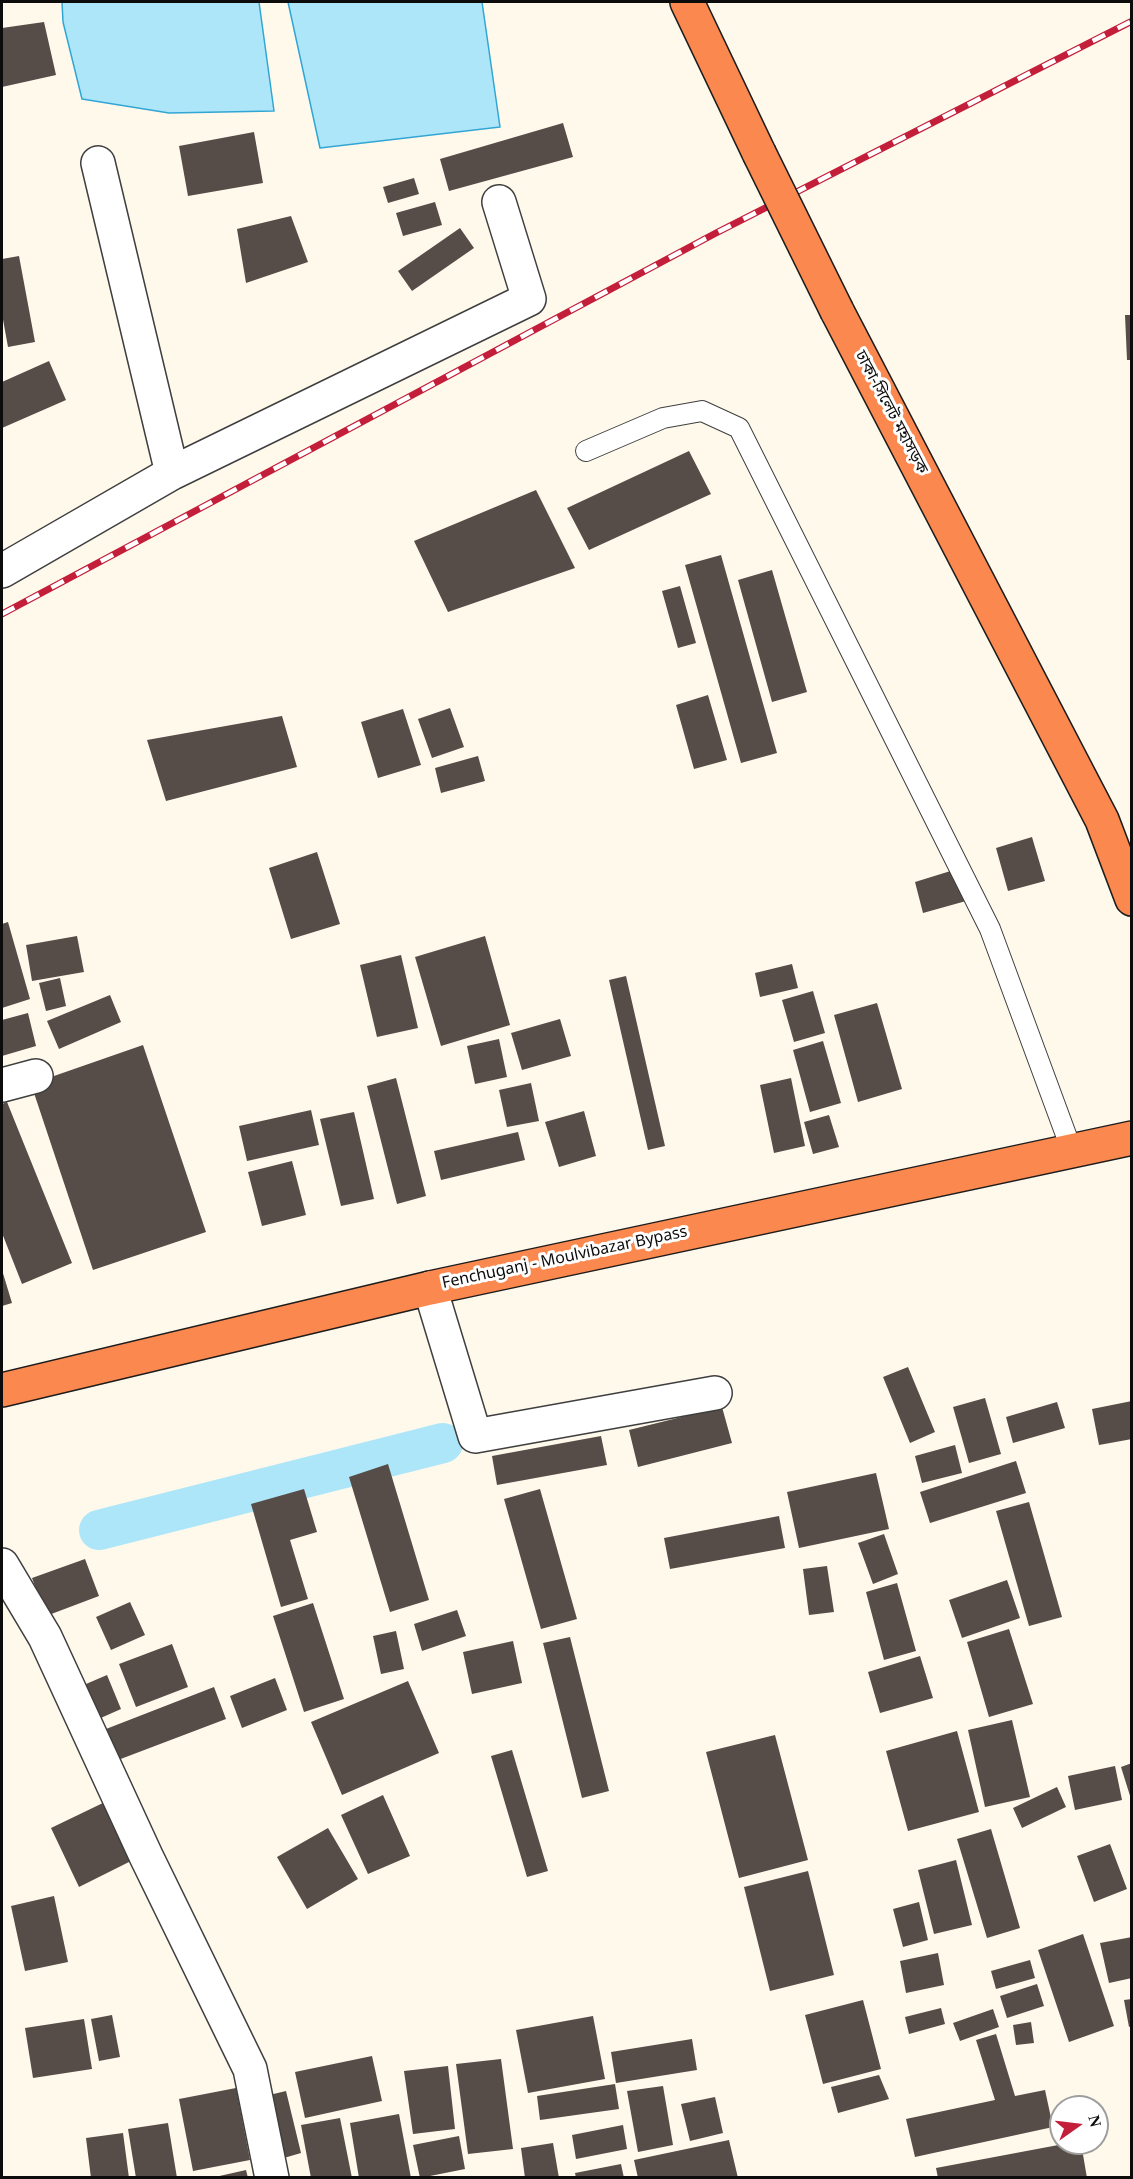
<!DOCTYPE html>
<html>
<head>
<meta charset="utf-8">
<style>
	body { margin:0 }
	#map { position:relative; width:1133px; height:2179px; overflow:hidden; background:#fff9ec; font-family:Georgia,serif }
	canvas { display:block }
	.frame { position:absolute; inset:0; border:3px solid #0c0c0c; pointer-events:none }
	.north { position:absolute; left:1049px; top:2095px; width:60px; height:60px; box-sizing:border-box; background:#fff; border:2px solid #9e9e9e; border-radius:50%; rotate:76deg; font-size:16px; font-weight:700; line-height:24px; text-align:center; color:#0c0c0c }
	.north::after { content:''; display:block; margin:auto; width:21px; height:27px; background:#c31e3a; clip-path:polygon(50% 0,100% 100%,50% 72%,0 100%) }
</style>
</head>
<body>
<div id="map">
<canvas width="1133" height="2179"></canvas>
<div class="frame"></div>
<div class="north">N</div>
</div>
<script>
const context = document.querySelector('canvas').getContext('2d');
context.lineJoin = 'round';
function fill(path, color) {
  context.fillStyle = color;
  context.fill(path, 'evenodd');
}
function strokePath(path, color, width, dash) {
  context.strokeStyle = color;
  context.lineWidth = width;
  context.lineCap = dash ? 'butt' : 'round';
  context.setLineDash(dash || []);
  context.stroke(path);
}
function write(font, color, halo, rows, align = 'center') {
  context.font = font + ' Georgia,"Noto Sans Bengali",serif';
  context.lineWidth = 6;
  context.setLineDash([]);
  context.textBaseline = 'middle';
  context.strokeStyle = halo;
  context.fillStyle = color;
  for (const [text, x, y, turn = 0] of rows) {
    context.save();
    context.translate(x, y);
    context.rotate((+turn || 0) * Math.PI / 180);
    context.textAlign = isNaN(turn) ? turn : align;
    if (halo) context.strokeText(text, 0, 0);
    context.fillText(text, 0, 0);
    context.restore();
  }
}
const water = new Path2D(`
	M62 2H259L274 111 169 113 82 99 63 22Z
	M288 2H482L500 127 320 148Z`);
fill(water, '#aee6f9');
strokePath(water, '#31a6d4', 1.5);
strokePath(new Path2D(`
	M99 1530 443 1443`), '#aee6f9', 40);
fill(new Path2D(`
	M44 22 56 75 2 87V28Z
	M563 123 573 157 449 191 440 159Z
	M254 132 263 183 188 196 179 146Z
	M414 178 419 194 388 203 383 187Z
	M435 202 442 225 403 236 396 213Z
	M291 216 308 262 246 283 237 229Z
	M460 228 474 248 412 291 398 271Z
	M19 256 35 342 8 347 2 314V259Z
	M1125 315H1132V360H1127Z
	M49 361 66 400 2 428V382Z
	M689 451 711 494 589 550 567 508Z
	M536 490 575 568 448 612 414 541Z
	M721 555 777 753 741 763 685 565Z
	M772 570 807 692 772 702 738 580Z
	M680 586 696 643 678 648 662 591Z
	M708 695 727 760 694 769 676 705Z
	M450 708 464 747 432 758 418 719Z
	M403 709 421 765 378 778 361 722Z
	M282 716 297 767 166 801 147 740Z
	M478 756 485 781 441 793 435 768Z
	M1032 837 1045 881 1008 891 996 848Z
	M317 852 340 924 291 939 269 868Z
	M957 869 966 901 923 913 915 882Z
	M8 922 30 999 2 1008V924Z
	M77 936 84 972 32 981 26 945Z
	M485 936 510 1025 441 1046 415 957Z
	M401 955 418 1028 377 1037 360 965Z
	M792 964 798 988 760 997 755 973Z
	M626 976 665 1146 648 1150 609 980Z
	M60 978 66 1006 46 1011 39 983Z
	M813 991 825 1033 794 1042 782 1000Z
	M110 995 121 1022 59 1049 47 1021Z
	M877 1003 902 1089 858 1102 834 1015Z
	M28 1013 36 1046 2 1056V1020Z
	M560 1019 571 1056 522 1070 511 1033Z
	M499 1039 507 1077 475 1084 467 1046Z
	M823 1041 841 1103 810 1112 793 1050Z
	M143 1045 206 1232 93 1270 31 1084Z
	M396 1078 426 1196 397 1204 367 1086Z
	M791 1078 805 1146 774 1153 760 1085Z
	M531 1083 539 1121 507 1127 499 1090Z
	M7 1102 72 1263 22 1284 2 1233V1104Z
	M311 1110 319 1145 247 1161 239 1126Z
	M584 1111 596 1156 559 1167 545 1122Z
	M354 1112 374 1199 341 1206 320 1119Z
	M829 1115 839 1147 813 1154 804 1122Z
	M518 1132 525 1160 441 1180 434 1151Z
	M292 1161 306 1215 262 1226 248 1172Z
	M2 1270 12 1303 2 1306Z
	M908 1367 935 1432 910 1443 883 1377Z
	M985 1398 1001 1454 969 1463 953 1407Z
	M1132 1401V1439L1099 1445 1092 1409Z
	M1057 1402 1065 1428 1013 1443 1006 1417Z
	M722 1407 732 1443 638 1467 629 1430Z
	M601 1436 607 1465 497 1485 492 1456Z
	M955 1445 962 1473 922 1483 915 1456Z
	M1016 1461 1026 1493 930 1523 920 1492Z
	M388 1464 429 1600 390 1612 349 1477Z
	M876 1473 889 1529 799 1548 787 1492Z
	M304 1489 317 1532 290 1540 308 1599 281 1607 251 1504Z
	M540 1489 577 1619 541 1629 504 1499Z
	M1029 1502 1062 1617 1029 1626 996 1511Z
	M779 1516 785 1548 670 1569 664 1538Z
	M884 1534 898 1574 873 1584 858 1543Z
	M85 1559 99 1596 46 1616 32 1578Z
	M827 1566 834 1612 809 1615 803 1569Z
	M1007 1580 1020 1618 962 1638 949 1600Z
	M897 1583 916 1651 884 1660 866 1592Z
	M130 1602 145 1635 111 1650 96 1617Z
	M313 1603 344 1699 304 1712 273 1616Z
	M457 1610 466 1636 422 1651 414 1624Z
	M1009 1629 1033 1704 989 1717 967 1642Z
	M396 1631 404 1669 381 1674 373 1636Z
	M570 1637 609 1791 582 1798 543 1643Z
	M513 1641 522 1683 472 1694 463 1652Z
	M172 1644 188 1687 136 1707 119 1664Z
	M920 1656 933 1698 880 1713 868 1672Z
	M107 1675 121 1709 94 1721 79 1687Z
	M275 1678 287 1710 242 1728 230 1696Z
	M408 1681 439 1753 342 1795 311 1722Z
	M214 1687 226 1719 118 1760 106 1729Z
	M1012 1720 1030 1797 985 1807 968 1730Z
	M957 1731 979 1812 908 1831 886 1751Z
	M775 1735 808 1860 739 1878 706 1752Z
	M512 1750 548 1871 527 1877 491 1756Z
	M1132 1763V1799H1131L1121 1767Z
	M1115 1766 1122 1800 1075 1810 1068 1776Z
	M1057 1787 1066 1807 1022 1828 1013 1808Z
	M383 1795 410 1856 368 1874 341 1815Z
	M105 1802 133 1860 79 1887 51 1828Z
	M328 1828 358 1879 307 1909 277 1857Z
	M991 1829 1020 1928 987 1938 957 1839Z
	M1110 1844 1127 1889 1094 1902 1077 1856Z
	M956 1860 972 1925 934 1934 918 1870Z
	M808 1871 834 1975 770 1991 744 1887Z
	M54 1896 68 1962 25 1971 11 1906Z
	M919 1902 928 1940 903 1947 893 1909Z
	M1083 1934 1114 2026 1069 2042 1038 1950Z
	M1132 1937V1978L1109 1983 1100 1943Z
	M938 1953 944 1985 906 1993 900 1961Z
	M1030 1960 1035 1978 996 1989 991 1971Z
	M1037 1984 1044 2006 1007 2018 1000 1996Z
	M1132 1999V2026L1129 2027 1124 2000Z
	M863 2000 881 2069 823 2084 805 2015Z
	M941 2008 945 2024 909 2034 905 2017Z
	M993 2009 999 2027 960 2041 953 2023Z
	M112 2015 120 2057 99 2061 91 2019Z
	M593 2016 605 2079 528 2093 516 2030Z
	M84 2019 92 2069 33 2078 25 2028Z
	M1031 2022 1034 2043 1016 2045 1013 2025Z
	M996 2034 1015 2096 1045 2090 1053 2127 915 2157 906 2119 995 2100 976 2040Z
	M692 2039 697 2070 616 2083 611 2052Z
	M372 2056 382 2101 305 2118 295 2072Z
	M501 2059 513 2149 468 2154 456 2064Z
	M448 2066 455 2129 413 2134 404 2071Z
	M879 2075 889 2099 838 2113 831 2087Z
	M615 2084 619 2109 540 2120 537 2096Z
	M663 2086 673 2145 638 2152 627 2091Z
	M236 2088 250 2160 193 2171 179 2099Z
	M286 2091 301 2153 277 2160 261 2097Z
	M715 2097 723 2133 690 2141 681 2104Z
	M399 2114 411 2178H359L350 2123Z
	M340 2118 352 2178H311L301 2125Z
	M168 2123 177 2178H136L128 2129Z
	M623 2125 627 2149 576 2159 572 2135Z
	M123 2133 129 2178H91L86 2138Z
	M459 2136 465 2169 420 2178 413 2145Z
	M729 2140 738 2178H638L634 2160Z
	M553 2143 559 2178H525L521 2148Z
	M1069 2143H1081L1087 2178H938L936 2168Z
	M621 2164 624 2178H576L575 2173Z
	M246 2170 248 2178H215V2177Z`), '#564c48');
const lane = new Path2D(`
	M586 451 663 418 702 411 739 428 990 929 1072 1151`);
const street = new Path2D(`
	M98 163 172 473
	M2 571 172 473 529 299 499 202
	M2 1085 36 1076
	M430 1288 475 1436 715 1393
	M2 1565 45 1637 146 1856 250 2069 272 2178`);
const highway = new Path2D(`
	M687 2 759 153
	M837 311 1102 820 1132 899
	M2 1390 430 1288 1132 1138`);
strokePath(lane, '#3f3f3f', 22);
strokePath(street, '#3f3f3f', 36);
strokePath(highway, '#1d1d1d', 36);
strokePath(lane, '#fff', 20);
strokePath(street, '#fff', 33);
strokePath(highway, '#fb884e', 33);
const rail = new Path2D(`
	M2 614 716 233 1132 21`);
strokePath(rail, '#c31e3a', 7);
strokePath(rail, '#fff', 4.5, [14]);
const highwayBridge = new Path2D(`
	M759 153 837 311`);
strokePath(highwayBridge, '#1d1d1d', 36, []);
strokePath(highwayBridge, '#fb884e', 33);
write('16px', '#0c0c0c', '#fff', [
	["ঢাকা-সিলেট মহাসড়ক",890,413,62],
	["Fenchuganj - Moulvibazar Bypass",565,1259,-12]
]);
</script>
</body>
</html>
